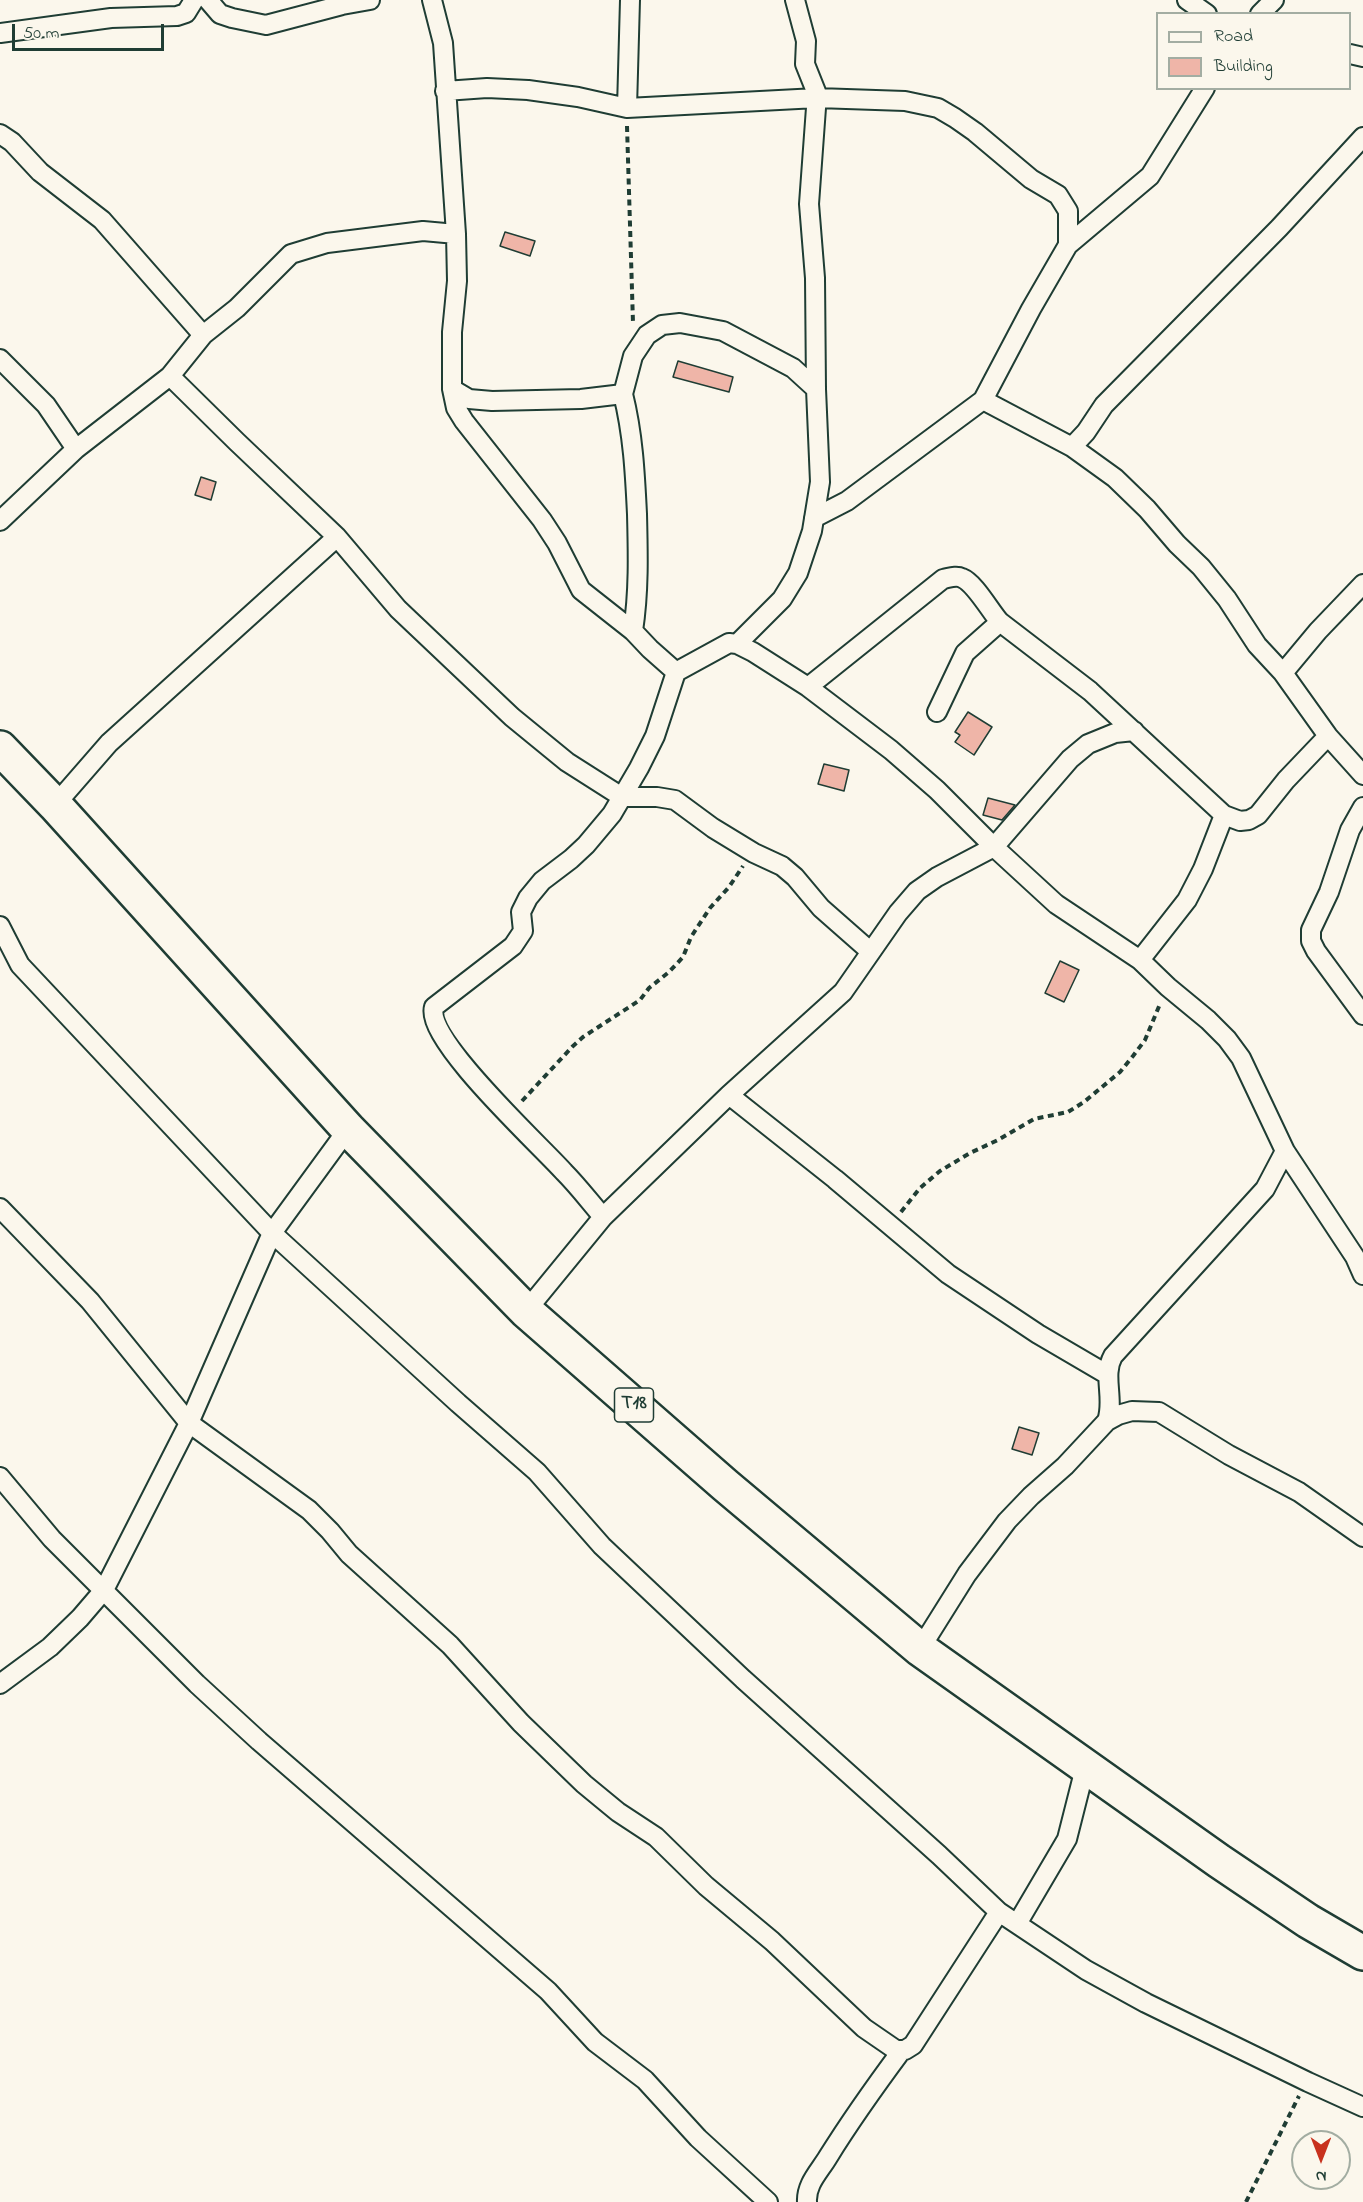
<!DOCTYPE html>
<html>
<head>
<meta charset="utf-8">
<style>
	body { margin:0 }
	#map { position:relative; width:1363px; height:2202px; overflow:hidden; background:#fbf7ec; font-family:"Indie Flower",sans-serif }
	canvas { display:block }
	.legend { position:absolute; left:1156px; top:12px; width:195px; height:78px; box-sizing:border-box; background:#fbf7ec; border:2px solid #a3ada2; margin:0; padding:8px 10px; list-style:none; font-size:18px; color:#1f3d34 }
	.legend li { display:flex; align-items:center; gap:12px; height:30px }
	.legend b { width:30px; border:2px solid #a3ada2 }
	.north { position:absolute; left:1291px; top:2130px; width:60px; height:60px; box-sizing:border-box; background:#fbf7ec; border:2px solid #a3ada2; border-radius:50%; rotate:180deg; font-size:16px; font-weight:700; line-height:24px; text-align:center; color:#1f3d34 }
	.north::after { content:''; display:block; margin:auto; width:21px; height:27px; background:#c8321e; clip-path:polygon(50% 0,100% 100%,50% 72%,0 100%) }
	.scale { position:absolute; left:12px; top:24px; width:152px; height:27px; box-sizing:border-box; border:3px solid #1f3d34; border-top:0; padding-left:8px; font-size:18px; line-height:21px; white-space:nowrap; color:#1f3d34; -webkit-text-stroke:4px #fbf7ec; paint-order:stroke }
</style>
</head>
<body>
<div id="map">
<canvas width="1363" height="2202"></canvas>
<ul class="legend">
<li><b style="height:8px;background:#fbf7ec"></b>Road</li>
<li><b style="height:16px;background:#efb5a8"></b>Building</li>
</ul>
<div class="north">N</div>
<div class="scale">50 m</div>
</div>
<script>
const context = document.querySelector('canvas').getContext('2d');
context.lineJoin = 'round';
function fill(path, color) {
  context.fillStyle = color;
  context.fill(path, 'evenodd');
}
function strokePath(path, color, width, dash) {
  context.strokeStyle = color;
  context.lineWidth = width;
  context.lineCap = dash ? 'butt' : 'round';
  context.setLineDash(dash || []);
  context.stroke(path);
}
function write(font, color, halo, rows, align = 'center') {
  context.font = font + ' "Indie Flower",sans-serif';
  context.lineWidth = 4.5;
  context.setLineDash([]);
  context.textBaseline = 'middle';
  context.strokeStyle = halo;
  context.fillStyle = color;
  for (const [text, x, y, turn = 0] of rows) {
    context.save();
    context.translate(x, y);
    context.rotate((+turn || 0) * Math.PI / 180);
    context.textAlign = isNaN(turn) ? turn : align;
    if (halo) context.strokeText(text, 0, 0);
    context.fillText(text, 0, 0);
    context.restore();
  }
}
const building = new Path2D(`
	M505 232 535 241 530 256 500 246Z
	M678 361 733 377 729 392 673 377Z
	M201 477 216 482 211 500 195 495Z
	M968 712 992 727 974 755 955 742 960 735 955 732Z
	M824 764 849 770 844 791 818 784Z
	M988 798 1015 805 1002 820 983 815Z
	M1060 961 1079 970 1064 1002 1045 993Z
	M1019 1427 1039 1433 1032 1455 1012 1449Z`);
fill(building, '#efb5a8');
strokePath(building, '#1f3d34', 1.5);
const street = new Path2D(`
	M208 0 220 14 232 18 266 25 342 5 370 0
	M432 0 443 43 456 234 457 281 452 332V389L456 408 464 421 542 520 557 543 581 590 633 631 650 649 676 672 729 643 737 644 753 652 808 687 891 750 937 790 994 847 1056 904 1140 960 1168 987 1208 1020 1227 1039 1241 1058 1285 1151 1355 1257 1363 1275
	M795 0 806 41 805 64 817 94 809 204 815 278 816 389
	M1187 0 1207 14
	M1260 14 1274 0
	M0 33 111 18 177 16 186 13 194 0
	M1350 54 1363 57
	M445 91 487 88 528 90 578 97 627 108 817 98 905 101 938 108 955 118 975 132 1031 179 1058 195 1068 211V245
	M627 108 630 0
	M0 134 12 142 40 172 102 220 203 335
	M0 359 46 405 76 449
	M170 376 237 442 337 537 398 609 512 717 567 762 622 797H657L675 800 713 828 754 853 782 866 795 877 821 908 871 952
	M452 389 469 399 492 401 581 399 623 394 633 356 647 335 662 325 680 323 723 331 793 368 816 389 820 482 812 531 798 573 782 599 737 644
	M623 394C633 434 635 473 637 514 638 553 639 592 633 631
	M983 400 1072 447 1115 478 1147 509 1177 544 1201 567 1227 599 1257 645 1283 673 1328 736 1363 775
	M1072 447 1086 432 1104 405 1279 228 1363 137
	M814 518 847 501 983 400 1031 309 1068 245 1150 176 1205 88
	M0 521 76 449 170 376 203 335 237 308 291 254 327 243 423 231 456 234
	M1283 673 1318 631 1363 584
	M808 687 943 579C949 578 956 575 962 578 975 583 990 611 1000 622L1090 691 1224 815 1240 821 1249 820 1258 815 1286 780 1328 736
	M937 712 965 653 1000 622
	M55 805 109 743 337 537
	M1363 807 1350 830 1329 892 1311 930V941L1316 951 1363 1015
	M0 926 20 965 272 1233 458 1403 537 1472 602 1546 743 1679 939 1855 999 1912 1086 1970 1146 2003 1308 2082 1363 2107
	M1140 960 1187 900 1203 869 1224 815
	M729 1095 835 1179 948 1274 1038 1334 1108 1375
	M0 1208 90 1301 189 1423 309 1510 330 1531 349 1554 450 1645 521 1723 584 1784 618 1812 656 1837 706 1886 772 1941 864 2028 896 2050H905L913 2045 999 1912
	M603 1217C590 1202 578 1186 564 1172 540 1145 424 1039 434 1007L513 946 523 931 521 912 528 898 542 881 571 859 586 845 612 814 639 768 655 736 676 672
	M526 1311 603 1217 729 1095 843 992 898 913 917 891 937 877 994 847 1070 759 1088 744 1115 733 1134 731
	M1107 1421C1115 1399 1102 1376 1113 1356L1265 1189 1285 1151
	M0 1477 52 1539 197 1684 259 1741 548 1991 595 2042 645 2080 698 2138 768 2202
	M920 1649 967 1574 1007 1521 1031 1496 1065 1466 1107 1421 1118 1415 1132 1411 1159 1412 1229 1455 1299 1492 1363 1537
	M0 1684 50 1647 80 1618 104 1590 189 1423 272 1233 348 1129
	M1017 1924 1067 1839 1085 1768
	M807 2202C806 2184 819 2172 828 2157 851 2120 876 2085 902 2050`);
const highway = new Path2D(`
	M0 748 55 805 348 1129 526 1311 725 1485 920 1649 1219 1861 1308 1921 1363 1953`);
strokePath(street, '#1f3d34', 22);
strokePath(highway, '#1f3d34', 38);
strokePath(new Path2D(`
	M627 126 633 323
	M522 1101 572 1047 583 1037 640 1000 649 988 669 972 683 957 691 937 710 908 729 887 743 866
	M901 1212 920 1188 940 1171 970 1153 998 1140 1034 1119 1068 1112 1084 1102 1120 1072 1133 1056 1145 1040 1160 1004
	M1246 2202 1299 2096`), '#1f3d34', 4, [6, 4.5]);
strokePath(street, '#fbf7ec', 18);
strokePath(highway, '#fbf7ec', 33);
for (const [x, y, w] of [
	[634,1405,39]
]) {
  const box = new Path2D();
  box.roundRect(x - w / 2, y - 17, w, 34, 4.5);
  context.fillStyle = '#fbf7ec';
  context.fill(box);
  strokePath(box, '#1f3d34', 1.5);
}
write('bold 20px', '#1f3d34', null, [
	["T18",634,1405]
]);
</script>
</body>
</html>
